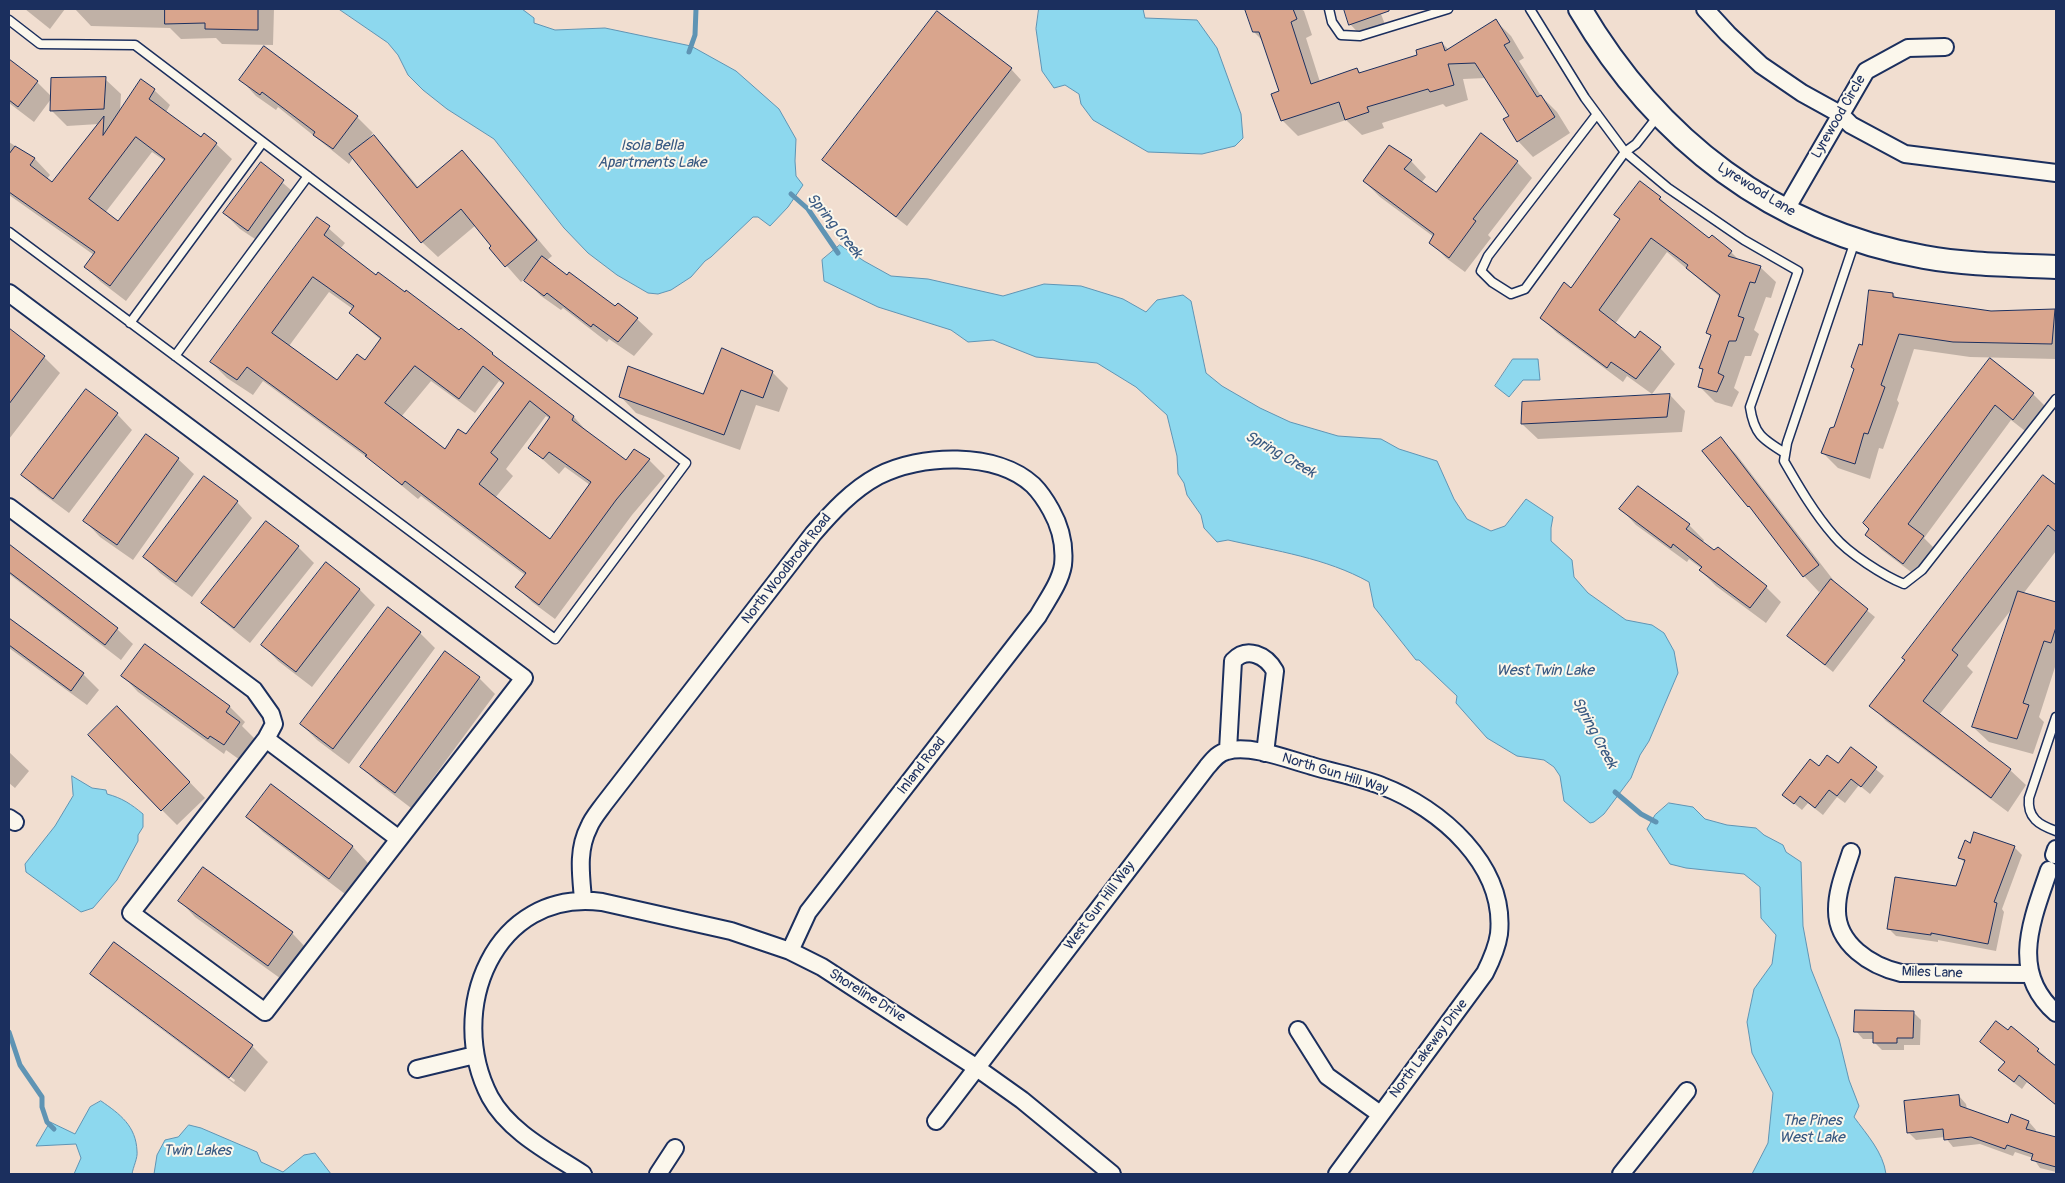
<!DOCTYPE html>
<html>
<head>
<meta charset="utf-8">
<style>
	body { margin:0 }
	#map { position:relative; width:2065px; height:1183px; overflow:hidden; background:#f1ded0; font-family:Pangolin,sans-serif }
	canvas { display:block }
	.frame { position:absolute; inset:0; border:10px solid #1b2f5e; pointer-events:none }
</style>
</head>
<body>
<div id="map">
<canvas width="2065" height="1183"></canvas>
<div class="frame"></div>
</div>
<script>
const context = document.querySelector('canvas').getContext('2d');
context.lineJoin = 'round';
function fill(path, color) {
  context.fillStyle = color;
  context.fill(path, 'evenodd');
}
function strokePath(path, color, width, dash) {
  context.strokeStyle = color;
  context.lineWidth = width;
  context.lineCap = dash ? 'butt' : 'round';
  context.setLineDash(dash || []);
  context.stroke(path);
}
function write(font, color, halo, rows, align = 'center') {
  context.font = font + ' Pangolin,sans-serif';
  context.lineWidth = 4;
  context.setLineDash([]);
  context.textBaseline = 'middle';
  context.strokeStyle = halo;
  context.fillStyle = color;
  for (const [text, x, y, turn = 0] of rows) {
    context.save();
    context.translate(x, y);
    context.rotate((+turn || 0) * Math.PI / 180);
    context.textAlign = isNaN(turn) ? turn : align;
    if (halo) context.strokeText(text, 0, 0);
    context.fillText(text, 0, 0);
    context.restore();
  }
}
const water = new Path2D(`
	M339 9H522L534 18V23L555 30 605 28 691 46 736 71 779 109 796 139 795 161 796 176 803 185 788 207 770 226 758 217H753L711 257 705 261 691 277 671 290 658 294 648 293 617 275 588 253 564 228 494 139 447 109 423 90 408 75 398 55 388 43Z
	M1039 9H1143L1145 18 1197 20 1217 48 1241 114 1243 138 1235 146 1202 154 1148 152 1093 120 1081 104 1079 94 1065 85 1054 88 1042 71 1036 29Z
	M840 245 864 261 891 276 928 279 1003 296 1044 284 1081 286 1123 299 1146 312 1157 300 1183 295 1191 301 1206 373 1222 386 1260 408 1290 422 1338 436 1381 439 1399 449 1437 461 1454 499 1467 519 1491 531 1505 526 1526 499 1553 517 1551 528V541L1572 560 1574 577 1588 593 1626 620 1652 625 1664 633 1674 651 1678 673 1649 741 1640 755 1631 778 1604 814 1594 822 1590 823 1564 801 1560 776 1554 767 1544 760 1517 756 1487 738 1456 703 1457 696 1419 660H1416L1374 607 1369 582C1326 558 1276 551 1228 540L1217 542 1204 528 1201 515 1187 495 1184 483 1178 474 1177 456 1167 415 1136 387 1097 363 1036 357 993 340 968 342 951 330 878 307 824 281 822 260Z
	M1513 359H1538L1540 380H1523L1509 397 1495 386Z
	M72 776 92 788 106 790 107 794C122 798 131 804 143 814V827L138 835V841L117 880 93 908 81 912 26 872 25 864 55 826 73 796Z
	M1669 803 1693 807 1705 819 1727 825 1756 828 1764 835 1783 845 1786 852 1801 862 1803 926 1811 969 1839 1039 1849 1080 1859 1106 1854 1117C1867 1135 1883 1152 1886 1174H1752L1768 1143 1773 1093 1752 1053 1747 1022 1754 989 1772 964 1776 935 1761 918 1760 887 1744 874 1686 868 1670 864 1647 829 1655 815Z
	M101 1101C120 1114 136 1126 137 1151 138 1158 133 1167 132 1174H74L81 1158 76 1144 36 1146 50 1122 75 1134 90 1107Z
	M189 1125 201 1128 257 1152 261 1162 283 1172 304 1155 315 1153 331 1174H154L157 1155 165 1140 178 1137Z`);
fill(water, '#8dd8ee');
strokePath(water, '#5f94b4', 1);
fill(new Path2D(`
	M25 9H65L50 29Z
	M75 9H274L273 45 222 44 216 38 181 39 170 28 91 26Z
	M1250 9H1301L1304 11 1312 35 1306 38 1320 82 1356 69 1361 73 1418 56 1442 43 1449 50 1496 21 1511 36 1524 58 1519 61 1541 96 1557 112 1570 133 1533 157 1518 141 1510 117 1486 78 1463 79 1468 100 1446 107 1443 104 1382 123 1384 128 1362 135 1346 120 1298 136 1282 120 1280 92 1263 41 1254 32Z
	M1345 9H1379L1388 32 1365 40 1350 24Z
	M265 48 357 117 373 133 366 142 374 136 389 152 419 188 462 152 478 168 552 256 546 261 615 308 637 319 653 334 634 356 609 339 607 342 563 308 561 310 541 296 526 281 528 276 521 282 491 248 493 246 476 225 438 257 422 242 353 158 349 164 278 107 276 110 256 96 241 80Z
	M9 61 37 82 52 97 105 79 121 94 120 112 154 90 170 105 166 112 202 138 216 144 232 159 126 301 101 282 85 267 94 255 9 195V142L35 159 50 175 47 179 52 184 99 124 67 126 51 110V99L34 122 9 103ZM152 152 165 161 119 223 105 213Z
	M1011 69 1021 80 907 226 834 170 824 160Z
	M1389 147 1411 161 1426 177 1421 183 1436 194 1517 162 1532 178 1488 235 1491 238 1465 272 1446 258 1431 242 1434 237 1380 197 1364 181Z
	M261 164 299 197 264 245 240 229 224 213Z
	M1660 198 1675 213 1710 239 1731 252 1740 261 1760 267 1776 282 1771 298 1766 297 1754 330 1759 334 1751 356H1745L1734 388 1739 392 1732 407 1715 402 1699 386 1704 371 1700 368 1711 336 1708 332 1720 297 1667 252 1615 324 1636 340 1660 348 1675 364 1652 394 1627 376 1623 382 1557 333 1541 318 1571 290 1621 220 1615 215Z
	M317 218 345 243 340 249 376 276 459 332 461 329 500 362 574 417 589 434 626 461 635 450 649 460 665 476 632 515 555 619 532 602 517 587 525 575 421 496 418 499 373 462 263 381 253 395 227 378 211 362ZM329 292 353 309 350 313 381 340 365 361 337 382 289 346ZM431 381 475 413 499 381 504 385 466 436 445 450 401 417ZM546 416 550 419 530 448 559 474 565 467 590 485 550 540 495 498 513 476 506 469Z
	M1893 294 1898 299 1990 313 2055 310 2056 359 1970 357 1914 349 1897 400 1899 403 1883 449 1879 448 1870 479 1838 468 1823 453 1834 428 1863 347Z
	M10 331 44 357 60 373 9 439V334Z
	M1990 360 2033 394 2048 409 2029 434 2011 420 1924 538 1939 553 1919 578 1882 550 1867 535Z
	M772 372 788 388 779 412 756 405 740 450 636 413 621 397 703 396Z
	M1670 395 1685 411 1682 432 1538 439 1522 424Z
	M117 414 132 430 69 513 38 490 23 475Z
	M1721 439 1736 454 1834 581 1832 582 1875 617 1833 672 1789 636 1824 588 1819 592 1804 576 1749 506Z
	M178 459 194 474 133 560 100 537 85 521Z
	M2043 477 2056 486V551L2023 594 2056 604V664L2039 717 2044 722 2033 754 1989 742 1973 727 2015 605 1967 666 1973 672 1939 715 2010 770 2026 785 2008 812 1886 721 1871 705Z
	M237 502 252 518 192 597 160 573 145 557Z
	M1621 509 1689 525 1704 540 1702 543 1766 587 1781 602 1766 623 1716 586 1700 570 1702 569 1689 559 1687 562 1636 525Z
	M267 522 298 547 314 563 250 643 219 618 203 603Z
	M9 546 117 629 133 644 121 660 9 574Z
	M326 564 360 590 375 605 312 687 278 661 263 645Z
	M9 620 83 674 99 690 87 705 9 648Z
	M420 633 435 648 349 764 317 740 301 724Z
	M145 646 230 707 245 722 242 726 255 739 240 760 226 750 224 754 138 692 123 676Z
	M445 653 479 678 495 694 411 808 377 782 361 767Z
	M133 724 205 798 177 825 162 810Z
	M1851 749 1884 776 1870 794 1859 785 1845 803 1837 797 1823 815 1808 803 1802 810 1784 795 1838 765Z
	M9 752 29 771 15 788 9 783Z
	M271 786 353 847 368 863 345 894 263 832 248 817Z
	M1971 844 2014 847 2022 855 2002 909 2004 912 1996 951 1938 940V942L1896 936 1888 928 1956 888 1965 863 1960 858Z
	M180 901 292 933 307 949 284 981 195 917Z
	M115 943 252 1046 268 1062 245 1092 108 989 92 974ZM107 985 235 1080 234 1082 107 988Z
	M1913 1012 1921 1020 1920 1045H1904V1050H1882L1874 1042V1039H1863L1856 1031Z
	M2011 1028 2038 1050 2046 1057 2045 1059 2056 1068V1105L2027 1082 2022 1089 2008 1078 2000 1070 2006 1063 1981 1042 2008 1032Z
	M1959 1096 1966 1104 1967 1109 2009 1125 2029 1122 2036 1130 2035 1133 2056 1138V1172L2040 1168 2033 1158 2015 1152 2013 1156 1980 1144 1953 1147 1945 1137 1916 1140 1908 1132Z`), '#0003');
strokePath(new Path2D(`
	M689 52 695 35 696 9
	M791 194 808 209 838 253
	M1615 792 1641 814 1656 822
	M9 1032 20 1065 42 1097V1107L47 1122 54 1129`), '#5f94b4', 5);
const building = new Path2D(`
	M165 9H258V30L205 29V23L165 24Z
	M1245 9H1293L1297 19 1291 22 1311 84 1357 68 1359 73 1417 55 1416 50 1442 42 1445 51 1496 19 1510 42 1504 45 1537 97 1541 95 1555 117 1517 142 1503 119 1509 116 1475 63 1448 64 1454 85 1430 92 1428 89 1367 107 1369 112 1345 120 1339 102 1281 121 1271 94 1279 91 1259 32H1253Z
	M1344 9H1389V11L1349 25Z
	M937 11 1012 68 896 217 822 160Z
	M264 46 358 116 333 149 313 135 315 132 262 92 260 95 239 80Z
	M9 59 38 81 18 107 9 100Z
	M106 77 104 109 50 111 51 78Z
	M141 79 155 89 149 99 201 137 204 133 217 143 110 286 84 267 95 252 9 192V154L15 146 35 158 30 165 52 182 104 116 103 135ZM136 137 165 159 118 221 89 199Z
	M1481 133 1518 161 1473 219 1476 221 1449 258 1429 243 1434 234 1363 181 1389 145 1412 160 1404 169 1436 192Z
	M374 135 417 188 462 150 537 240 505 267 489 248 491 246 461 209 421 243 349 154Z
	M261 162 284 180 248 231 223 213Z
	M1640 181 1661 197 1659 199 1709 238 1712 235 1732 251 1728 256 1761 266 1755 283 1750 282 1738 316 1744 318 1736 341H1729L1718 373 1724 376 1717 392 1698 387 1703 369 1699 368 1711 335 1706 333 1720 295 1686 268 1688 265 1651 238 1599 310 1635 338 1640 331 1661 347 1636 379 1611 362 1607 368 1540 318 1564 282 1571 288 1620 219 1614 215Z
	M317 217 330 226 324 235 376 275 378 272 405 292 406 290 459 330 461 328 493 353 492 354 574 416 572 420 626 460 634 449 650 459 616 500 539 605 515 587 526 573 405 481 402 485 365 456 367 455 247 367 237 380 210 362ZM313 277 354 306 349 313 381 338 365 360 357 354 337 380 272 333ZM415 366 459 399 483 366 504 383 466 434 458 429 445 449 385 403ZM530 401 550 417 528 448 543 459 549 452 591 482 550 539 479 484 498 459 491 453Z
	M542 256 567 275 569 272 615 306 618 303 638 318 618 342 593 324 591 327 547 293 544 296 524 281Z
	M1869 290 1893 293V297L1991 311 2055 309 2052 344 1953 342 1899 334 1881 385 1885 387 1868 434 1864 433 1855 464 1821 453 1830 428 1834 427 1854 369 1851 367 1859 344 1862 345Z
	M9 328 45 356 9 404Z
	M722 348 773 371 763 398 741 390 724 435 619 397 628 366 703 394Z
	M1990 358 2034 393 2013 420 1995 405 1908 524 1924 536 1903 564 1865 535 1869 529 1863 523Z
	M86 389 118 413 53 499 21 475Z
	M1670 394 1667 417 1521 424 1522 402Z
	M146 434 179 458 117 545 83 521Z
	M1721 437 1819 565 1803 577 1749 506 1748 507 1702 451Z
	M2043 475 2056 485V532L2048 525 1952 650 1958 655 1923 701 2011 769 1991 798 1869 706 1905 660 1902 658Z
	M204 476 238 501 176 582 143 557Z
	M1638 486 1690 524 1686 529 1714 550 1718 547 1767 586 1750 608 1699 570 1702 567 1673 544 1671 548 1619 509Z
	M266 521 299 546 234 628 201 603Z
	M9 544 118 628 105 645 9 572Z
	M326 562 360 589 296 672 261 645Z
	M1831 579 1868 609 1825 665 1787 636Z
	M2018 591 2056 602V627L2051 643 2044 641 2023 703 2029 705 2017 739 1972 727Z
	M388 607 421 632 333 749 300 724Z
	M9 618 84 673 71 691 9 645Z
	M145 644 230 706 226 712 240 722 224 745 210 736 208 739 121 676Z
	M445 651 480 677 395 793 360 767Z
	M117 706 190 782 161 811 88 735Z
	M1851 747 1877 767 1861 787 1851 779 1837 796 1829 790 1815 808 1800 796 1794 804 1782 795 1810 759 1819 766 1827 755 1838 763Z
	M271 784 353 846 329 879 246 817Z
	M1974 832 2015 846 1994 902 1997 903 1988 944 1931 933V935L1887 929 1895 877 1956 886 1965 860 1958 858 1965 840 1970 843Z
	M203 867 293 932 268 966 178 901Z
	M114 942 253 1045 229 1078 90 974Z
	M1855 1010 1914 1011 1913 1038H1897V1043H1873V1032H1854Z
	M1996 1021 2008 1030 2011 1026 2039 1049 2037 1051 2056 1066V1105L2019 1075 2014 1082 1998 1070 2005 1062 1980 1042Z
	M1959 1095 1960 1106 2008 1123 2011 1114 2029 1121 2026 1129 2056 1137V1167L2031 1160 2033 1154 2007 1145 2005 1149 1971 1137 1944 1140 1943 1129 1907 1133 1904 1101Z`);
fill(building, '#d9a58d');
strokePath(building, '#1b2f5e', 1);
const lane = new Path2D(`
	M1329 9 1332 22 1341 35 1360 36 1448 9
	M1530 9 1585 98 1625 152 1668 188 1744 240 1798 271 1750 407C1754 434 1762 439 1785 453
	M9 20 40 44 135 45 686 463 555 639 9 232
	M1597 114 1488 256 1481 271 1492 282 1511 294 1525 289 1625 152 1636 144 1658 116
	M1855 241 1787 443 1784 461C1799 487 1814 513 1834 536 1848 553 1884 576 1904 584L1922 570 2056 399
	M130 323 263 142
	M175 356 308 176
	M2056 717 2029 798C2027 818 2039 825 2056 831`);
const street = new Path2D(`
	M1705 9 1728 34 1761 65 1802 93 1840 114 1851 125 1905 154 2056 173
	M1785 211 1866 71 1908 48 1945 47
	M9 293 524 678 265 1012 131 913 266 739 274 724 271 714 254 690 9 507
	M266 739 399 839
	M1228 750 1233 661C1247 646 1266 655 1275 671L1265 753
	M9 818 15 822
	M1851 852C1845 871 1837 890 1837 909 1836 944 1871 966 1901 973L2030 974
	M2054 855 2056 849
	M2049 870C2032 920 2009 972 2056 1013
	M583 899C581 875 577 850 589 827 592 819 599 811 604 804L813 534C832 512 852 490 878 476 920 454 996 451 1033 485 1040 492 1046 501 1051 510 1060 526 1065 546 1063 565 1060 583 1047 600 1038 616L808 912 790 951
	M1298 1030 1327 1076 1380 1114
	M417 1069 475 1055
	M936 1121 1207 767C1213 760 1218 753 1227 751 1250 744 1290 760 1312 766 1335 773 1360 777 1382 786 1440 808 1506 865 1499 934 1497 948 1491 961 1485 973L1337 1174
	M583 1174C551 1153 509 1132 490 1097 445 1011 494 888 602 902L731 931 790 951 822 967 977 1068 1022 1100 1112 1174
	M658 1174 675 1148
	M1621 1174 1687 1091`);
const secondary = new Path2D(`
	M1580 9C1657 140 1774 230 1924 257 1968 265 2012 265 2056 267`);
strokePath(lane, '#1b2f5e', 11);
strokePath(street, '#1b2f5e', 20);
strokePath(secondary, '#1b2f5e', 26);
strokePath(lane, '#fbf7ec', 8);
strokePath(street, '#fbf7ec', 16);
strokePath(secondary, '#fbf7ec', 22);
write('14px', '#1b2f5e', '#fbf7ec', [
	["Lyrewood Circle",1839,117,-60],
	["Lyrewood Lane",1756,190,32],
	["North Woodbrook Road",787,569,-52],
	["Inland Road",922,766,-52],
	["North Gun Hill Way",1335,774,17],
	["West Gun Hill Way",1100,906,-53],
	["Miles Lane",1932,973,2],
	["Shoreline Drive",867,996,32],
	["North Lakeway Drive",1429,1049,-53]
]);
write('italic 15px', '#385982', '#fbf7ec', [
	["Isola Bella",652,146],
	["Apartments Lake",652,163],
	["Spring Creek",834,226,51],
	["Spring Creek",1280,455,30],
	["West Twin Lake",1545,671],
	["Spring Creek",1594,733,62],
	["The Pines",1812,1121],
	["West Lake",1812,1138],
	["Twin Lakes",197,1151]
]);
</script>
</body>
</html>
